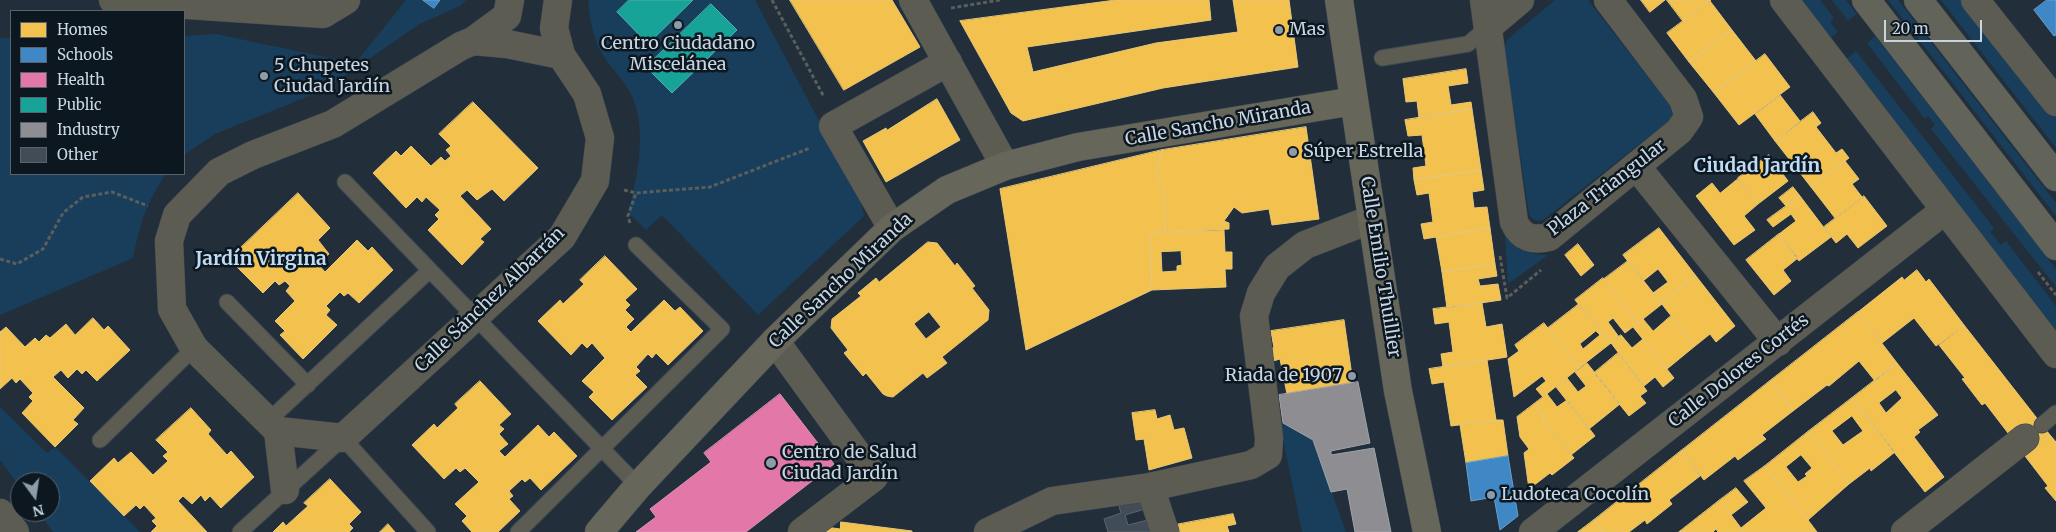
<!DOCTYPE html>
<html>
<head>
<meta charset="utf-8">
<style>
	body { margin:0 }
	#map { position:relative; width:2056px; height:532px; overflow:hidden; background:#222e3a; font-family:Merriweather,serif }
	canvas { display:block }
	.legend { position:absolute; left:10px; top:10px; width:175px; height:165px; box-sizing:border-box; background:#0c1720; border:1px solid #57636e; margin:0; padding:6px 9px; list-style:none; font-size:15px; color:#c8d6e3 }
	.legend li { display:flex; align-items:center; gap:10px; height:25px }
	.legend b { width:25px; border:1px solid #57636e }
	.north { position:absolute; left:10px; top:472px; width:50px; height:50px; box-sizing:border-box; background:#0c1720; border:1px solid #57636e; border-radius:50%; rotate:166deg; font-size:14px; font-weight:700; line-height:20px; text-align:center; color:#c8d6e3 }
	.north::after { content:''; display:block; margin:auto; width:18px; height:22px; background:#8e9ba8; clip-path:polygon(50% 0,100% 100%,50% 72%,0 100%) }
	.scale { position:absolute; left:1884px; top:20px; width:98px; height:22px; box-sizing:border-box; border:2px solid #c8d6e3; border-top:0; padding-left:6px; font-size:15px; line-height:18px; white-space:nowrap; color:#c8d6e3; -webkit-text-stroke:4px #0c1720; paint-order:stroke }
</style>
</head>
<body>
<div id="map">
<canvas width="2056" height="532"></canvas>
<ul class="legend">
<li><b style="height:14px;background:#f2c14e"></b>Homes</li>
<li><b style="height:14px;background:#3f88c5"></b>Schools</li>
<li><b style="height:14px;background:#e377a8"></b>Health</li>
<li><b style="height:14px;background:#17a398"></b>Public</li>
<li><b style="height:14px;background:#8d8d92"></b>Industry</li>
<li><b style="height:14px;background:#414c56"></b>Other</li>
</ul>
<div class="north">N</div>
<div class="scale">20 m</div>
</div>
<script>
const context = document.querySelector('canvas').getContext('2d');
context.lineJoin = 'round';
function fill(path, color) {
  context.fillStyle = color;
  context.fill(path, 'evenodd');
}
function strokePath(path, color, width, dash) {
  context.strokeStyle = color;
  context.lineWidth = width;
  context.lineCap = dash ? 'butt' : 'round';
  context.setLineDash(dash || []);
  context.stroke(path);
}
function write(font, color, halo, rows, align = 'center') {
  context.font = font + ' Merriweather,serif';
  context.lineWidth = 5;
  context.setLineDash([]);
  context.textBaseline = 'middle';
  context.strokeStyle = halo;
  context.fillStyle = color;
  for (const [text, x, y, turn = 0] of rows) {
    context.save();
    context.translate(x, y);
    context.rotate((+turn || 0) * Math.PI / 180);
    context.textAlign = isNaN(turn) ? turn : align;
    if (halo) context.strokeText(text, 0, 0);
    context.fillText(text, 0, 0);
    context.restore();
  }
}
fill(new Path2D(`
	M406 0H423L434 8 440 0H466L460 6 418 25 324 90 215 134 184 155V36L216 34 349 62 357 61Z
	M588 0H755L860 198 864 216 758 315 662 215 646 230 628 212C638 177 648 126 630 92 622 78 609 66 601 52 592 36 590 17 588 0Z
	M1555 0H1588L1672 108 1674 113 1671 119 1543 220C1536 222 1533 220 1529 214L1504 47 1507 40Z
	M1797 0H1820L1834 18 1830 22 1838 32 1828 40Z
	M1832 0H1846L1857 14 1848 21Z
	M1888 0H1898L2056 203V216Z
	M1941 0H1965L2056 117V148Z
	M1875 36 2056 269V287L1931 129 1935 125 1928 116 1925 119 1867 43Z
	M0 38H11V174H166C146 202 140 225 133 258L0 315Z
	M1856 51 1994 228 1990 232 2001 245 2006 241 2056 306V330L1845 60Z
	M1505 236C1519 251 1527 254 1548 255L1508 284Z
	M0 407 47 453 55 447 140 532H53L38 512H50V482H20V487L0 460Z
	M1281 422 1313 440 1346 532H1302L1284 444Z`), '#183e5c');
const homes = new Path2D(`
	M790 0H892L920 47 844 90Z
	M1116 0H1209L1211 20 1027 47 1033 72 1156 43 1238 32 1233 0H1289L1298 67 1163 88 1023 121 1011 113 960 21Z
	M1641 0H1665L1650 12Z
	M1667 0H1711L1683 21Z
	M1710 1 1732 30 1689 62 1667 33Z
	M1732 30 1756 61 1714 93 1689 62Z
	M1765 54 1790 87 1739 125 1714 93Z
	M1466 69 1468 83 1448 86 1451 105 1471 102 1472 109 1419 118 1417 101 1406 102 1403 79Z
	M1780 95 1800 121 1775 141 1755 114Z
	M937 99 960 140 886 182 863 141 886 128 887 130Z
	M473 102 538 168 504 201 492 189 477 200 467 190 460 196 491 229 480 239 484 242 462 265 428 230 439 219 435 215 440 210 426 197 422 202 417 197 406 208 373 173 396 151 401 156 411 146 431 166 441 157 445 161 451 156 446 150 451 146 439 134Z
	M1472 109 1481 170 1414 180 1413 168 1426 166 1422 135 1408 136 1405 120Z
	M1813 112 1821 123 1816 127 1836 153 1842 149 1849 158 1811 187 1775 141Z
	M1306 127 1319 219 1272 225 1269 209 1242 213 1234 207 1224 221 1229 223V229L1165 232 1164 190 1156 174 1162 150Z
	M1162 150 1156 174 1164 190 1165 232H1154L1150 237 1152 290 1026 350 1000 189Z
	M1769 155 1788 181 1758 204 1738 178Z
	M1845 161 1859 179 1852 184 1862 197 1835 218 1811 187Z
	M1481 170 1484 190 1472 192 1474 208 1487 207 1490 228 1424 239 1421 224 1433 222 1429 193 1417 195 1414 180Z
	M1738 179 1758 204 1744 216 1755 230 1734 245 1696 196 1712 183 1720 193Z
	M1793 187 1800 196 1786 206 1779 198Z
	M298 193 330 228 318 240 329 254 318 264 325 272 357 240 368 251 372 247 393 270 359 303 348 293 344 296 340 292 326 306 330 310 326 315 337 325 303 359 280 335 285 331 275 321 295 301 286 291 290 286 285 281 279 285 275 281 263 293 229 259Z
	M1800 196 1831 237 1799 261 1779 234 1796 221 1791 214 1773 227 1767 220Z
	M1864 196 1887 226 1858 248 1847 234 1836 243 1824 227Z
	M1490 228 1495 264 1442 272 1436 237Z
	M1659 228 1696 276 1661 303 1653 293 1668 282 1658 269 1643 281 1623 255Z
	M1224 230 1225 252H1232V269H1225L1226 287 1152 290 1150 237 1154 232ZM1181 251 1182 265 1177 266V271L1162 272 1161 252Z
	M1779 234 1798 258 1783 270 1791 281 1774 295 1746 260Z
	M928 242 937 243 955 266 957 263 975 286 972 288 989 310 988 320 942 357 947 363 927 378 923 373 893 397 887 396 883 394 866 373 863 376 844 353 848 350 831 328 832 319 861 296 858 293 876 278 879 282ZM929 312 941 327 926 339 914 324Z
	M1578 244 1594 265 1581 276 1565 255Z
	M605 256 637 289 625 300 630 305 625 310 634 319 626 327 631 332 664 300 675 311 680 307 703 331 668 365 656 353 652 358 648 354 636 367 640 371 635 375 647 387 612 420 589 397 594 392 582 381 605 358 592 343 587 348 582 343 571 355 538 321 560 300 563 304 584 284 580 280Z
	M1628 261 1662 304 1638 323 1604 279Z
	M1495 264 1497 276 1478 279 1480 286 1498 284 1501 300 1447 308 1442 272Z
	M1917 270 1926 282 1929 279 1964 325 1936 346 1914 318 1882 343 1858 312 1902 277 1904 280Z
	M1696 276 1735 326 1716 342 1710 334 1695 346 1661 303Z
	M1603 278 1638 323 1625 333 1613 318 1608 322 1619 337 1611 343 1575 300Z
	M1482 303 1486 327 1502 324 1507 357 1443 367 1441 354 1453 352 1449 322 1435 324 1433 309Z
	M1579 304 1611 343 1579 368 1548 328ZM1596 331 1600 335 1583 349 1580 344Z
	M1858 312 1897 363 1875 381 1859 361 1829 386 1827 385 1793 411 1770 381Z
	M1671 316 1695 346 1667 369 1633 327 1643 319 1653 331Z
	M93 318 104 330 108 326 130 350 97 381 86 370 82 374 77 369 68 378 61 370 53 377 84 408 73 420 78 424 55 447 22 413 33 401 29 397 33 393 20 379 16 383 12 378 0 389V332L6 327 25 347 35 338 39 342 46 335 50 338 66 324 75 335Z
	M1344 320 1353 383 1287 394 1280 359 1273 361 1272 348H1274L1271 331Z
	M1544 323 1579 368 1543 397 1536 389 1546 381 1542 376 1514 397 1508 359 1519 351 1515 345Z
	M1964 325 2050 435 2034 448 2017 426 2008 433 1985 403 1982 405 1962 379 1965 378 1939 345Z
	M1621 335 1632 348 1643 339 1674 378 1663 387 1655 377 1644 386 1611 343Z
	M1618 353 1647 391 1640 396 1646 403 1629 416 1594 373Z
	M1487 360 1496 420 1451 426 1444 382 1432 384 1429 369Z
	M1587 363 1620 404 1589 429 1556 387 1567 378 1578 392 1586 386 1575 372Z
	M1897 363 1938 415 1918 430 1920 432 1914 437 1944 477 1925 492 1852 398ZM1896 390 1902 398 1886 413 1879 403Z
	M480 381 511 414 499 425 504 429 499 434 508 444 499 451 505 457 538 425 549 437 554 432 577 456 541 490 530 478 525 482 522 479 509 491 513 496 509 499 520 511 498 532H472L462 521 467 516 455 504 479 482 465 468 460 472 456 468 444 479 412 445 434 424 437 428 458 408 455 404Z
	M1770 381 1793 411 1762 435 1766 439 1738 460 1735 456 1704 480 1681 451Z
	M1547 394 1557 407 1567 400 1595 436 1571 455 1542 419 1544 418 1534 404Z
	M1852 398 1895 452 1871 471 1870 468 1849 484 1809 431ZM1852 416 1863 431 1843 445 1832 431Z
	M1534 404 1544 418 1542 419 1574 458 1552 475 1550 473 1529 489 1524 453 1529 449 1520 437 1517 417Z
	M191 408 211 430 208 434 227 455 231 451 254 477 221 508 210 496 205 501 201 495 192 504 183 496 178 501 207 532H151L157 526 152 521 156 518 144 505 140 509 136 505 124 516 90 481 114 458 118 463 131 452 153 475 168 461 163 456 168 452 156 440Z
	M1155 410 1157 419 1170 415 1174 430 1184 428 1192 458 1149 470 1144 439 1136 440 1132 413Z
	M1496 420H1503L1508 456 1466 463 1460 425Z
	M1809 431 1849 484 1808 520 1765 466ZM1801 455 1812 468 1805 474 1807 476 1798 482 1786 467Z
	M2050 435 2056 442V501L2045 488 2048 486 2025 456Z
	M1681 451 1700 476 1669 500 1672 504 1647 524 1645 520 1629 532H1603L1594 520Z
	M1765 466 1808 520 1817 532H1744L1741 528 1766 508 1744 481Z
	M330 479 361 512 349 524 353 528 349 532H273L283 522 286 526 308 506 304 503Z
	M1736 488 1748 502 1731 515 1720 500Z
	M1720 500 1744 532H1718L1716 529 1713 532H1679Z
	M1233 514 1236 524 1227 526 1229 532H1177L1175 525Z
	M1594 520 1603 532H1578Z
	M841 522 912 531V532H826V527L840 529Z
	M388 524 395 532H380Z`);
fill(homes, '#f2c14e');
strokePath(homes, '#e5c77b', 1);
const schools = new Path2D(`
	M423 0H440L434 8Z
	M2047 0H2056V35L2054 36 2034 10Z
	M1508 456 1518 516 1500 530 1494 497 1471 501 1466 463Z`);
fill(schools, '#3f88c5');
strokePath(schools, '#689fce', 1);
const health = new Path2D(`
	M780 394 834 464 746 532H636L656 517 650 509 711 462 704 453Z`);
fill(health, '#e377a8');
strokePath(health, '#db94ba', 1);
const public = new Path2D(`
	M629 0H693L648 44 617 12Z
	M711 4 737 30 672 93 646 67Z`);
fill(public, '#17a398');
strokePath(public, '#4cb2ae', 1);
const industry = new Path2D(`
	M1358 382 1370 443 1331 451V455L1374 448 1391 532H1355L1347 489 1331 492 1313 440 1283 423 1279 395Z`);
fill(industry, '#8d8d92');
strokePath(industry, '#9fa3aa', 1);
const building = new Path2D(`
	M1140 498 1145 509 1125 515 1128 525 1148 520 1153 532H1108L1104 519 1121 513 1118 503Z`);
fill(building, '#414c56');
strokePath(building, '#5a646f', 1);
const lane = new Path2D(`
	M1382 58 1468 44 1488 27
	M345 182 638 486
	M227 302 308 385
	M268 421 430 270
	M2042 425 2056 413
	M100 440 194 348
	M240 532 343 438 428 532
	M518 532 722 329 636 245`);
const street = new Path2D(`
	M113 0 323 14 346 0
	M510 0 507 16 473 41 461 46 333 124 253 155 219 172 177 215 169 241 172 309 194 348 278 431 343 438 562 237 595 181 600 138 587 94 561 55 554 28 558 0
	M913 0 1005 166
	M1484 0 1514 222C1521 238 1533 241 1549 237L1679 131 1689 117 1683 99 1608 0
	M1784 0 2056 354
	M1975 0 2056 102
	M1488 27 1520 0
	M473 41 507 44 561 55
	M1636 166 1778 342
	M892 228 833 126 948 62
	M775 341 874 477 802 532
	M278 431 285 490
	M1150 487 1165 532
	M0 513 15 532
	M988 532 1052 501 1150 487 1251 465 1268 455 1269 438 1254 316 1261 293 1277 267 1305 245 1372 219
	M1533 532 1945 210
	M1905 532 2025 438`);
const secondary = new Path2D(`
	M1339 0 1398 391 1427 532
	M599 532 638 486 775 341 892 228 947 190 1005 166 1078 147 1354 101`);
const primary = new Path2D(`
	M1866 0 2056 246
	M1918 0 2056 177`);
strokePath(lane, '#3e4953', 17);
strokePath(street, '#3e4953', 29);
strokePath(secondary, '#3e4953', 29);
strokePath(primary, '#3e4953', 29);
strokePath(new Path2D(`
	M772 0 824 97
	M951 8 1000 0
	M624 190 636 193 710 187 810 148
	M630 223 628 216 636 193
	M1500 256 1507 298 1541 270
	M0 259 17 264 43 249 63 213 83 197 112 192 148 206
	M2038 272 2056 295`), '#5b5e5c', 3, [4, 2.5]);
strokePath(lane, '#5c5c53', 15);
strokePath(street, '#5c5c53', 28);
strokePath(secondary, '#66665a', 28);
strokePath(primary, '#636459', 28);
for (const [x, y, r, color] of [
	[678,25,5,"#8e9ba8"],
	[1279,30,5,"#8e9ba8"],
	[264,76,5,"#8e9ba8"],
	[1293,152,5,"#8e9ba8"],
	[1352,376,5,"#8e9ba8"],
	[771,463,6,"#8e9ba8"],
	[1491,495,5,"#8e9ba8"]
]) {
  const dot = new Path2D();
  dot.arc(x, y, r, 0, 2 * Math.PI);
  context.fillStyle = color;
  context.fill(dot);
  strokePath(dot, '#0c1720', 2);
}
write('18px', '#c8d6e3', '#0c1720', [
	["Mas",1289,30],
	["Centro Ciudadano",678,44,"center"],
	["Miscelánea",678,65,"center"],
	["5 Chupetes",274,66],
	["Ciudad Jardín",274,87],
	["Súper Estrella",1303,152],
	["Riada de 1907",1342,376,"right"],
	["Centro de Salud",782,453],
	["Ciudad Jardín",782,474],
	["Ludoteca Cocolín",1501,495]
], 'left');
write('18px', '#c8d6e3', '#0c1720', [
	["Calle Sancho Miranda",1218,124,-10],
	["Plaza Triangular",1607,188,-38],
	["Calle Emilio Thuillier",1380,267,81],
	["Calle Sancho Miranda",841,281,-43],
	["Calle Sánchez Albarrán",490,300,-44],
	["Calle Dolores Cortés",1739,371,-38]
]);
write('bold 19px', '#bfdcf7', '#0c1720', [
	["Ciudad Jardín",1757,167],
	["Jardín Virgina",261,260]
]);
</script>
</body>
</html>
